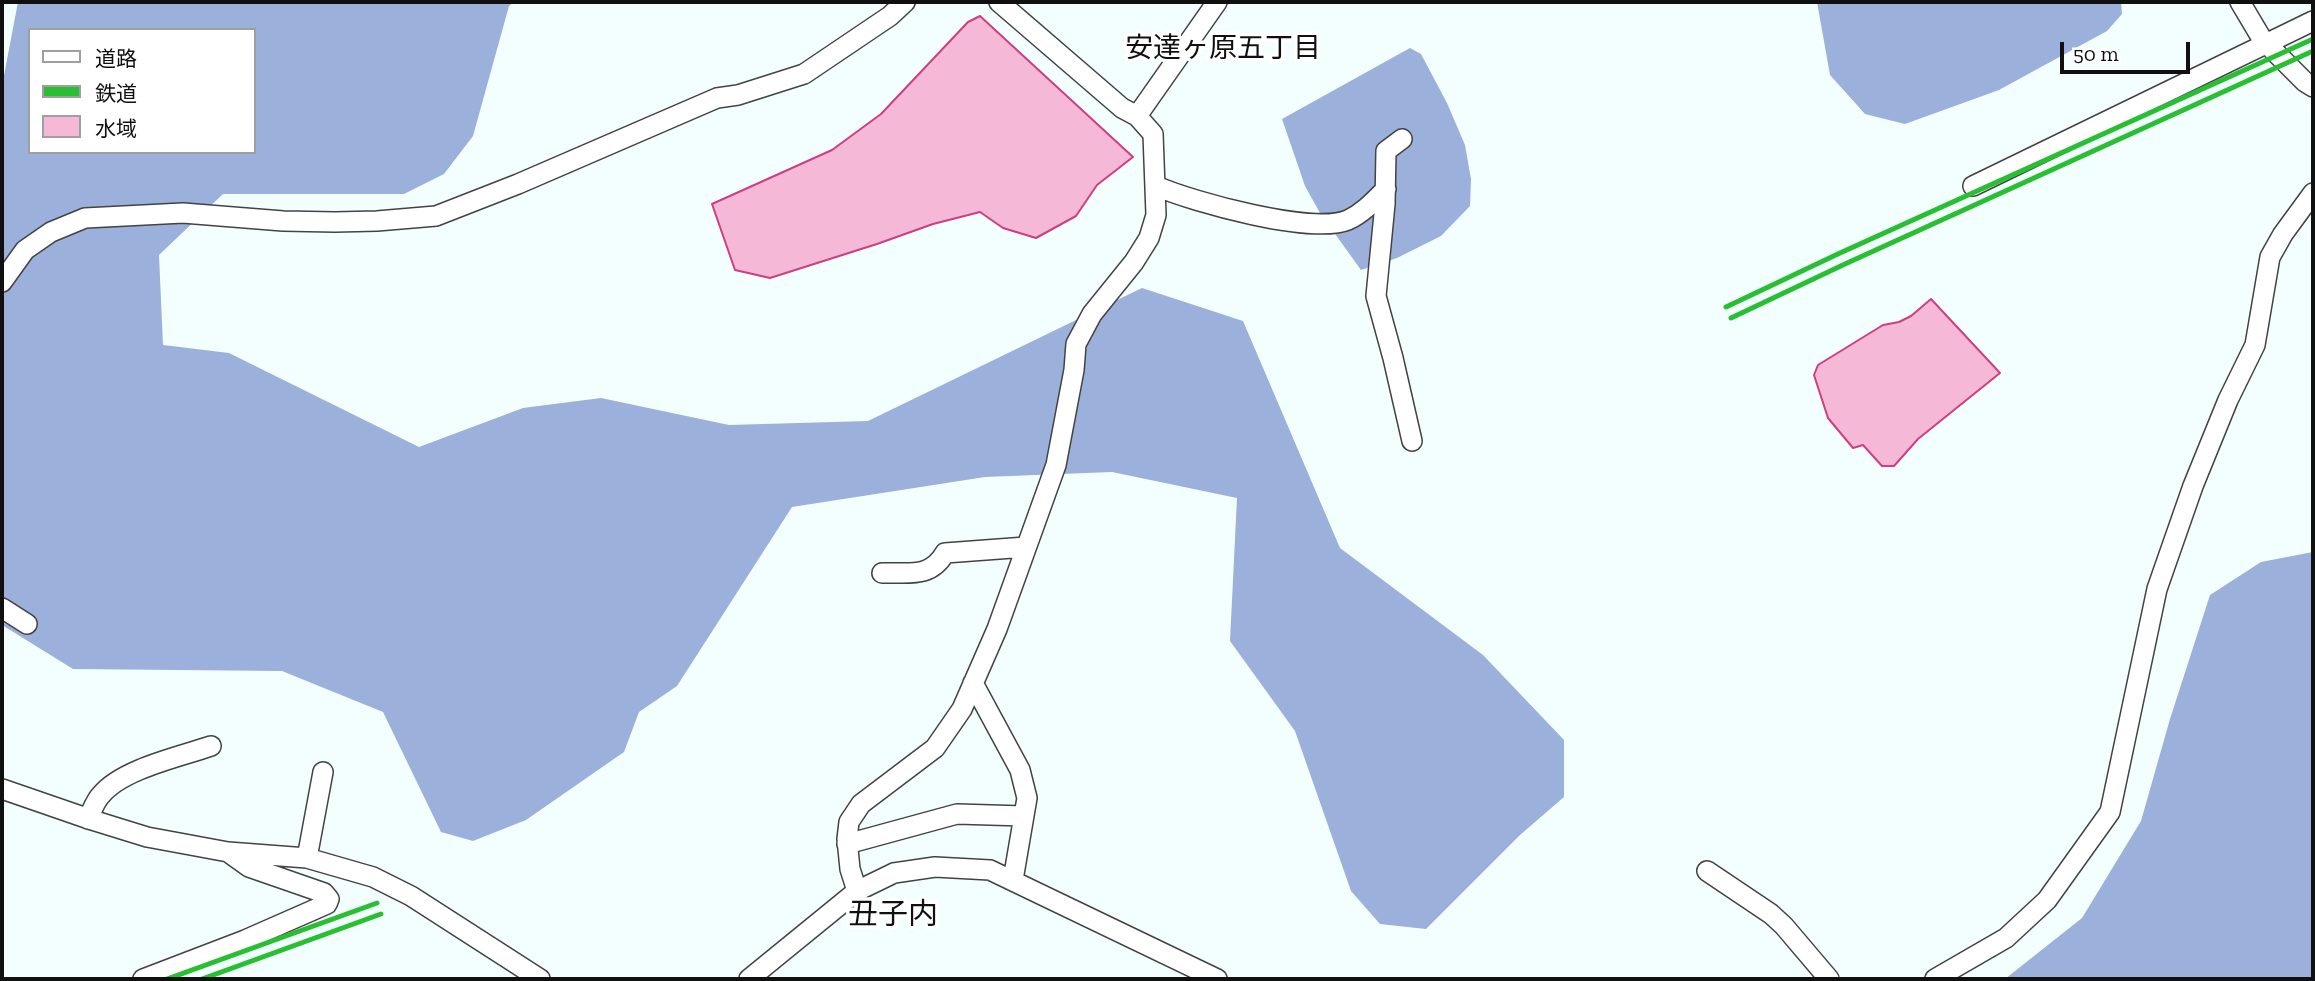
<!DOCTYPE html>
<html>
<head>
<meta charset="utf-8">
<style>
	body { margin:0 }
	#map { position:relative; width:2315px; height:981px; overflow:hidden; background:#f3fffe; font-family:"Zilla Slab","Noto Sans JP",serif }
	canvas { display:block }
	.frame { position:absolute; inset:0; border:4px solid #101010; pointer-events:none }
	.legend { position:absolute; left:28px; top:28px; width:228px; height:126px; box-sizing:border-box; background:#fff; border:2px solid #9f9f9f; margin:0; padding:9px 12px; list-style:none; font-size:21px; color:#101010 }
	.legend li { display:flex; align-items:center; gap:14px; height:35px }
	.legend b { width:35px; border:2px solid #9f9f9f }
	.scale { position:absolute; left:2060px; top:42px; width:130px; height:32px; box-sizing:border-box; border:4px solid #101010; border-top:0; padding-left:9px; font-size:21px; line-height:24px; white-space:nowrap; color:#101010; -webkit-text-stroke:5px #fff; paint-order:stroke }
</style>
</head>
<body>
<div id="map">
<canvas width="2315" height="981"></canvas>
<div class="frame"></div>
<ul class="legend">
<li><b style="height:9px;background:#fff"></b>道路</li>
<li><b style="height:9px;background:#28c032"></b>鉄道</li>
<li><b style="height:19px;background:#f6b8d7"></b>水域</li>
</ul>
<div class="scale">50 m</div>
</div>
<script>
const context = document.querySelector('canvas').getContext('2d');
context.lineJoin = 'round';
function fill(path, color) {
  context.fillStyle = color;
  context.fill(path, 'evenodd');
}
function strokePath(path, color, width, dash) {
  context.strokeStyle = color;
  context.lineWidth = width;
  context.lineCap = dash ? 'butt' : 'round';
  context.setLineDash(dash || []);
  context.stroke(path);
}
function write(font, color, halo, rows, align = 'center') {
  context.font = font + ' "Zilla Slab","Noto Sans JP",serif';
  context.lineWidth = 7;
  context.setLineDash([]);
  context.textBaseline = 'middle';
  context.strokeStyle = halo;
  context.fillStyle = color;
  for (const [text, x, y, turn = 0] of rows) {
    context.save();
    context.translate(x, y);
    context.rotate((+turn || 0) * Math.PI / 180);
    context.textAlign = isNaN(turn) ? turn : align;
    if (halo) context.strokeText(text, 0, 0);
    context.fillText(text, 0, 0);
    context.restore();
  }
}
fill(new Path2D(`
	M18 2H514L509 6 473 136 444 174 404 194H223L159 255 163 345 229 353 419 447 523 408 601 398 729 425 868 421 1142 288 1243 321 1340 548 1483 655 1564 740V797L1520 835 1426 929 1380 924 1351 891 1295 731 1230 641 1237 498 1112 472 985 477 792 507 677 686 639 712 624 752 526 820 473 841 441 832 383 712 282 671 73 669 2 625V86ZM30 30H254V152H30Z
	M1817 2H2121L2122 14 2107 31 1999 90 1905 124 1865 114 1830 75Z
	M1410 48 1421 54 1447 103 1465 145 1471 179 1470 206 1441 236 1397 258 1361 270 1320 213 1305 186 1282 119Z
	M2313 552V978L2005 979 2082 918 2141 821 2170 719 2210 595 2261 562Z`), '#9bb0da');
const water = new Path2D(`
	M980 16 1133 157 1097 185 1076 216 1036 238 1003 228 980 212 933 224 877 244 770 278 735 270 712 204 832 150 881 114 968 22Z
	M1931 299 2000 373 1918 439 1894 466H1882L1863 445 1853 448 1828 418 1814 375 1818 365 1883 325 1899 322 1911 316Z`);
fill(water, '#f6b8d7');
strokePath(water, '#cd3f84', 2);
const street = new Path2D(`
	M999 2 1122 108 1137 116 1217 2
	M2240 2 2262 39 2305 82 2313 87
	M1402 139 1386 151 1385 204 1376 296 1393 358 1412 441
	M1156 186C1193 202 1312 235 1348 220 1363 213 1374 201 1386 189
	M1973 186 2313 21
	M2 282 25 250 51 232 85 218 183 213 283 221 335 222 377 221 436 216 518 184 717 98 738 95 804 74 890 16 905 2
	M882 573C908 572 930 579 945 553L1026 547
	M2 608 27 624
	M973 683 1020 770 1027 798 1013 880
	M2 789 92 820 147 837 228 852 307 858 373 877 411 896 540 979
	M88 819C92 811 95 801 101 795 122 769 179 757 211 746
	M847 844 957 814 1024 816
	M307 858 323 772
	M1707 871 1771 914 1784 926 1829 979
	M857 891 850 869 847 839 849 822 861 804 935 748 962 709 997 629 1056 465 1074 370 1076 344 1092 314 1134 262 1149 238 1156 215 1153 134 1137 116
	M143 979 245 940 327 904 329 899 324 893 249 867 228 852
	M749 979 857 891 894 873 935 867 990 870 1217 979
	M1935 979 2006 938 2047 900 2110 812 2157 589 2193 486 2228 400 2255 345 2270 257 2283 234 2313 193`);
strokePath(street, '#434343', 22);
strokePath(street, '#fff', 19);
strokePath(new Path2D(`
	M1726 307 1840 253 2313 39
	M1731 318 1845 264 2313 51
	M167 979 377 903
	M202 979 381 914`), '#28c032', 5);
write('28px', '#101010', '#fff', [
	["安達ヶ原五丁目",1223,49]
]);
write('30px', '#101010', '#fff', [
	["丑子内",893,915]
]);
</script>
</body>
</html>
